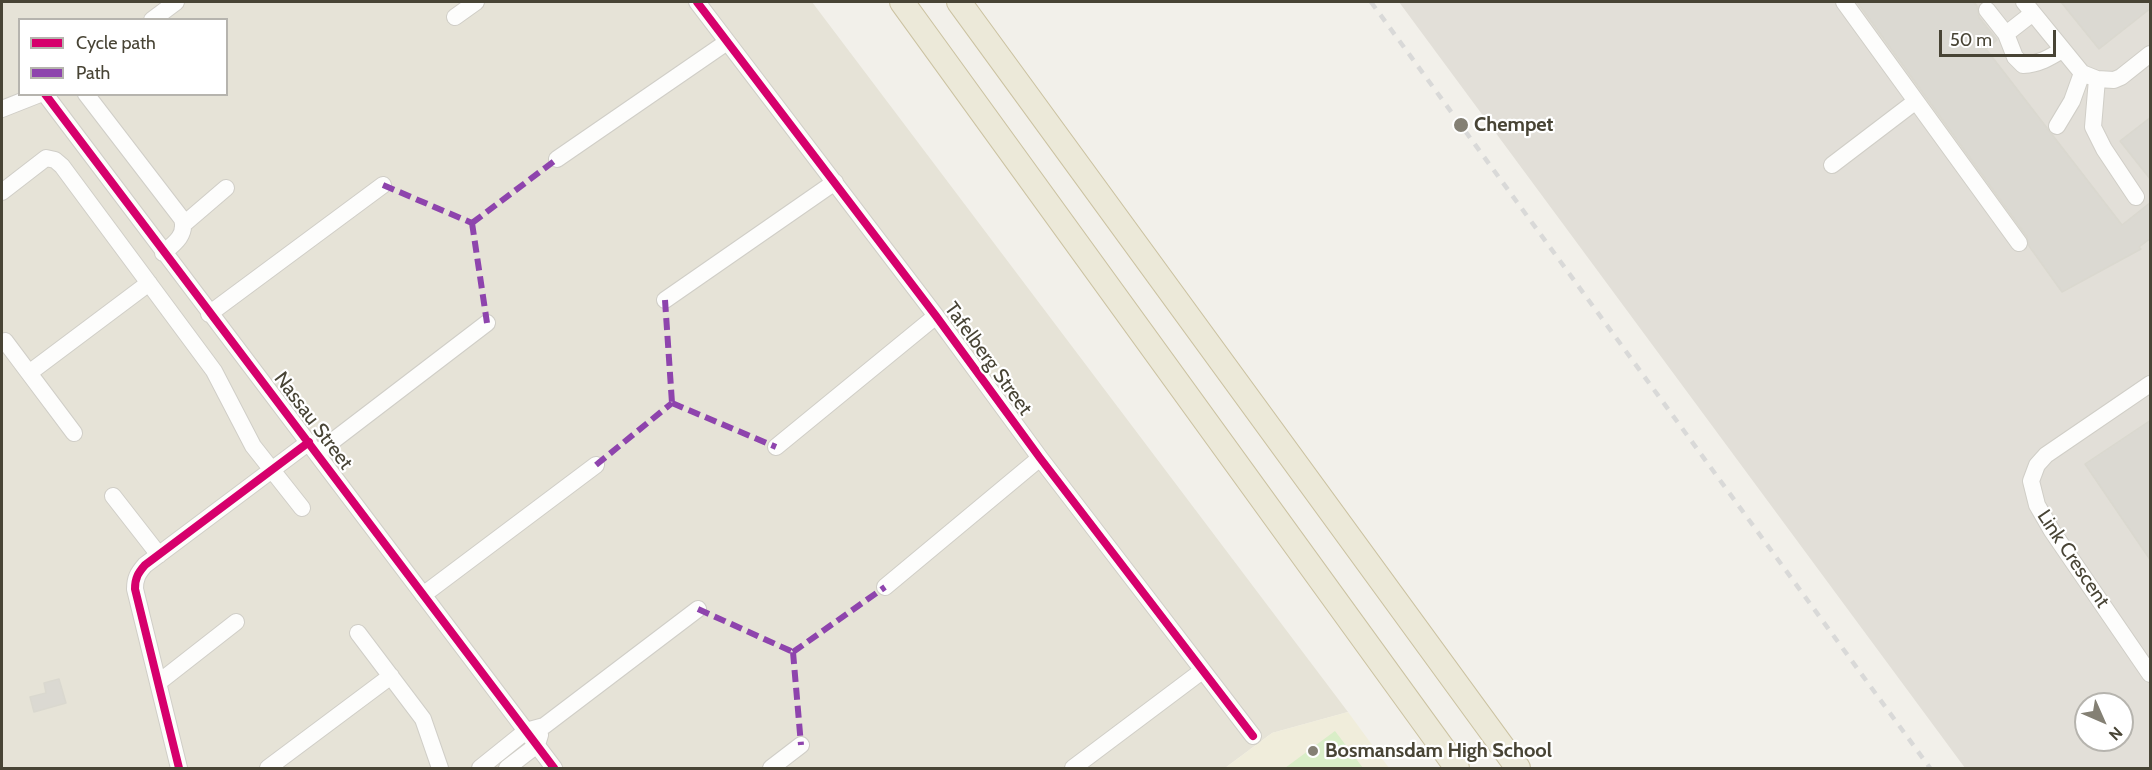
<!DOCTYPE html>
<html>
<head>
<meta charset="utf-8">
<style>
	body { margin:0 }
	#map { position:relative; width:2152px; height:770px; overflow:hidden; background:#f2f0ea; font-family:Cabin,sans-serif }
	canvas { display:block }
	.frame { position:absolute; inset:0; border:3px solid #484435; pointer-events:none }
	.legend { position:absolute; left:18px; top:18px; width:210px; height:78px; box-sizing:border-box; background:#fff; border:2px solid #b6b4ae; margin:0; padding:8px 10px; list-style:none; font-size:18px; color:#484435 }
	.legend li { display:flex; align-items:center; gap:12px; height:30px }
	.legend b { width:30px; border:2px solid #b6b4ae }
	.north { position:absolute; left:2074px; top:692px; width:60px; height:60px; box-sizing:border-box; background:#fff; border:2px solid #b6b4ae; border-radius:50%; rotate:135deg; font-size:16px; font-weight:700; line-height:24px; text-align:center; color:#484435 }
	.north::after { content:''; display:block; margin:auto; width:21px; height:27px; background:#848074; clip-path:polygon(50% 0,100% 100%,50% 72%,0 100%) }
	.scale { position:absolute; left:1939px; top:30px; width:117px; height:27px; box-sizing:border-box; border:3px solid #484435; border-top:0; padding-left:8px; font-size:18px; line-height:21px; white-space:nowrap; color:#484435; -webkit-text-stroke:4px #fff; paint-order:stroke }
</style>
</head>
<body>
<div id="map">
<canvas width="2152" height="770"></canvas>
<div class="frame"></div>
<ul class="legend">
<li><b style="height:8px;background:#d6006c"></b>Cycle path</li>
<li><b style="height:8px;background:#8e44ad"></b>Path</li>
</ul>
<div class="north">N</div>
<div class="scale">50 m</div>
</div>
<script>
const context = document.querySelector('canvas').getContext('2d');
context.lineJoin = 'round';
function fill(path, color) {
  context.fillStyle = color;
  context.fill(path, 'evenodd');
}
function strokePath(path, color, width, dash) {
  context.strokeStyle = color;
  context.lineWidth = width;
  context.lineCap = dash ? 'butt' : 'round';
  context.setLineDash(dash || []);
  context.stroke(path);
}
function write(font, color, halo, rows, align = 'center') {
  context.font = font + ' Cabin,sans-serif';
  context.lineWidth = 4.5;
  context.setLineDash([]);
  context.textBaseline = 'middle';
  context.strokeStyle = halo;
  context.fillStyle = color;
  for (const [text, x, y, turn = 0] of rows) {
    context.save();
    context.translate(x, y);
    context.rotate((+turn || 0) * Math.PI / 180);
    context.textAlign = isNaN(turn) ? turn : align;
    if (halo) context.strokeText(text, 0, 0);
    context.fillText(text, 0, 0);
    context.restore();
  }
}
fill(new Path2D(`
	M2 2H812L1348 712 1272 733 1225 768H2ZM20 20H226V94H20Z`), '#e6e3d7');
fill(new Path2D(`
	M1399 2H2150V768H1965ZM2086 704H2122V740H2086Z`), '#e2dfd8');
fill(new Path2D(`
	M1348 712 1389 768H1225L1272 733Z`), '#f0eddb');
fill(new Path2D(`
	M1335 731 1363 768H1285Z`), '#d9eec7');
const building = new Path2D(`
	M1857 2H1974L1977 6 1979 17 1997 40 1986 49 2122 225 2151 202V238L2139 247 2141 249 2062 292 2029 246 2027 237Z
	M2061 2H2151V8L2099 49Z
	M2151 117V180L2120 141Z
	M2151 420V561L2085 464Z
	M59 679 66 703 34 712 30 697 46 693 44 683Z`);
fill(building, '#dbd9d2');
strokePath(building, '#dad8cf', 1.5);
const minor = new Path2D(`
	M697 2 936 316 1040 458 1253 736
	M1844 2 2019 243
	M2024 2 2082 73 2097 79 2114 80 2121 77 2150 54
	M1987 10 2006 34
	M2033 13 2006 34 2015 57 2023 65C2039 64 2049 58 2062 50
	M455 17 476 2
	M152 20 176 2
	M2097 79 2093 127 2104 149 2136 197
	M45 94 554 768
	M86 94 182 219C187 235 174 244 163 253
	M2 109 40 94
	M2057 126 2072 101 2082 73
	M557 159 727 42
	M1832 165 1916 101
	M2 192 46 158 55 160 62 166 214 371 253 446 302 508
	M184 224 226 188
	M665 300 835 182
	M209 314 383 185
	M5 341 74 433
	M29 373 149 283
	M2150 384 2046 455 2037 465 2031 481 2037 505 2052 531 2150 674
	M776 447 936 316
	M317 453 487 323
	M113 496 159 555
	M885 587 1040 458
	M423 595 596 465
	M358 633 423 719 440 768
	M158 683 236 622
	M179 768 135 589C135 578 138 573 145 565L309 442
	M268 768 391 676
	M480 768 526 731 544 726 698 609
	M507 768 537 745 540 735
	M771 768 801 745
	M1073 768 1202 671`);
const highway = new Path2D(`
	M902 2 1457 768
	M959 2 1518 768`);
strokePath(minor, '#d0cec7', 18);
strokePath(highway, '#ccc3a2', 26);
strokePath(minor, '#fdfdfc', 16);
strokePath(highway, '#ece9d9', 24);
strokePath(new Path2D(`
	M1371 2 1930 768`), '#d9d9d8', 4.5, [8, 8]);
strokePath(new Path2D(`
	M383 185 472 223
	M472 223 557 159
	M472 223 487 323
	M665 300 672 403
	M672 403 776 447
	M596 465 672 403
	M698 609 793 652
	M793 652 885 587
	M793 652 801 745`), '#8e44ad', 6, [12, 6]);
strokePath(new Path2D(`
	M697 2 936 316 1040 458 1253 736
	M45 94 554 768
	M179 768 135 589C135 578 138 573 145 565L309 442`), '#d6006c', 8);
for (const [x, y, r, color] of [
	[1461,125,8,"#848074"],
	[1313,751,6,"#848074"]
]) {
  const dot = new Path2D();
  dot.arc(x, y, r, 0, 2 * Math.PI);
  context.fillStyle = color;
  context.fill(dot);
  strokePath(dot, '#fff', 2);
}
write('bold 20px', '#484435', '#fff', [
	["Chempet",1474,125],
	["Bosmansdam High School",1325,751]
], 'left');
write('20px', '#484435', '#fff', [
	["Tafelberg Street",988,359,54],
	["Nassau Street",313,421,53],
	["Link Crescent",2073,559,56]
]);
</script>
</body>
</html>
